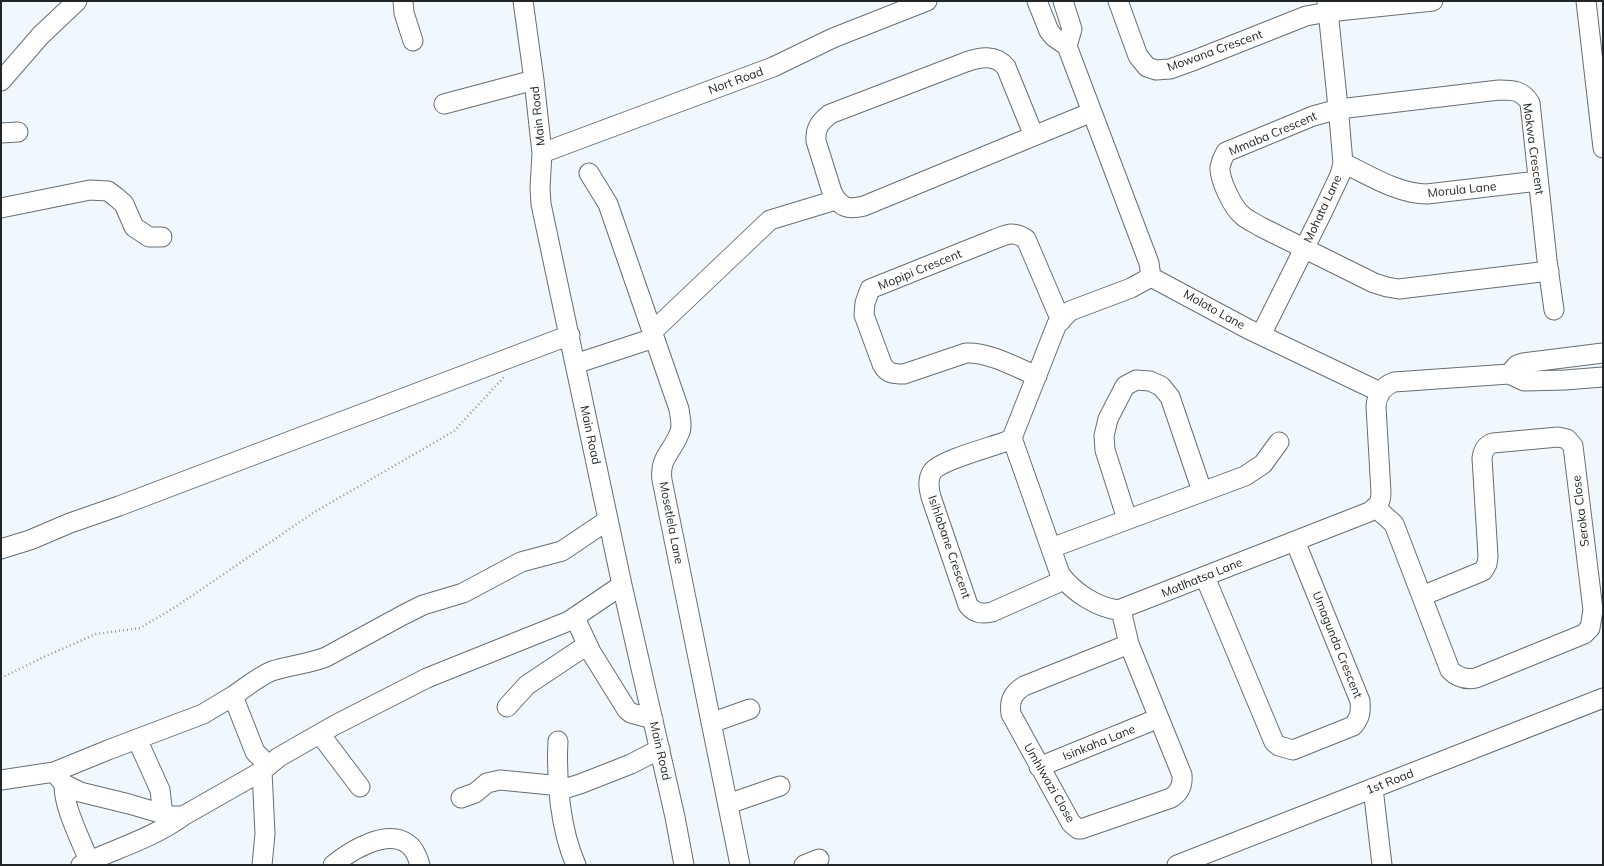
<!DOCTYPE html>
<html>
<head>
<meta charset="utf-8">
<style>
	body { margin:0 }
	#map { position:relative; width:1604px; height:866px; overflow:hidden; background:#f0f8fe; font-family:Mulish,sans-serif }
	canvas { display:block }
	.frame { position:absolute; inset:0; border:2px solid #222629; pointer-events:none }
</style>
</head>
<body>
<div id="map">
<canvas width="1604" height="866"></canvas>
<div class="frame"></div>
</div>
<script>
const context = document.querySelector('canvas').getContext('2d');
context.lineJoin = 'round';
function strokePath(path, color, width, dash) {
  context.strokeStyle = color;
  context.lineWidth = width;
  context.lineCap = dash ? 'butt' : 'round';
  context.setLineDash(dash || []);
  context.stroke(path);
}
function write(font, color, halo, rows, align = 'center') {
  context.font = font + ' Mulish,sans-serif';
  context.lineWidth = 3.5;
  context.setLineDash([]);
  context.textBaseline = 'middle';
  context.strokeStyle = halo;
  context.fillStyle = color;
  for (const [text, x, y, turn = 0] of rows) {
    context.save();
    context.translate(x, y);
    context.rotate((+turn || 0) * Math.PI / 180);
    context.textAlign = isNaN(turn) ? turn : align;
    if (halo) context.strokeText(text, 0, 0);
    context.fillText(text, 0, 0);
    context.restore();
  }
}
const minor = new Path2D(`
	M403 1 404 13 413 41
	M523 1 534 80 542 153 540 188 541 204 622 585 675 817 684 865
	M1037 1 1049 31 1054 37 1067 46
	M1063 1 1072 29 1067 46
	M1118 1 1138 56 1147 67 1156 70 1170 69 1195 60 1306 16 1328 12 1433 1
	M1586 1 1603 148
	M1067 46 1149 263 1151 277
	M1 81 41 35 77 1
	M444 104 534 80
	M1 133 18 132
	M1034 136 1006 67C995 54 980 57 966 62L830 114C820 122 815 128 816 141L832 192C840 208 848 210 864 206L1092 112
	M542 153 773 67 833 38 927 1
	M1343 163C1369 175 1398 194 1427 194L1538 181
	M589 173 608 204 679 409C680 417 683 427 679 434 672 452 659 458 662 480L740 865
	M1 208 90 190 108 191 116 197 124 204 134 227 149 237H162
	M1549 271 1399 289 1387 287 1374 283 1261 227C1255 223 1247 220 1242 215 1233 208 1219 179 1220 167 1221 162 1223 157 1226 152L1313 116 1339 109 1499 90C1513 90 1522 90 1530 103L1547 260 1554 310
	M1151 277 1248 329 1380 392
	M652 332 770 220 836 200
	M1261 335 1321 215 1340 175 1343 163 1339 117 1327 1
	M575 364 654 338
	M1509 374 1517 365 1523 363 1603 353
	M1509 374 1524 381 1565 380 1603 377
	M1037 376C1015 367 989 352 966 353L904 374C894 374 887 374 882 364L864 315 865 303 870 289 995 239C1008 234 1013 231 1026 239L1061 321
	M1012 438 1060 574C1073 592 1096 607 1118 610L1369 512C1377 507 1381 503 1381 493L1376 406C1377 395 1383 386 1394 382L1509 374
	M1375 507 1394 524 1450 670C1457 677 1466 680 1476 678L1584 634 1590 628 1593 610 1573 446 1567 439 1558 437 1493 443C1486 445 1483 451 1482 458L1488 556 1487 564 1483 571 1422 596
	M1127 519 1105 450 1104 436 1108 419 1125 386 1136 380 1150 381 1161 386 1170 397 1202 491
	M1051 548 1245 476 1263 464 1279 442
	M1 549 30 540 70 523 119 506 570 335
	M1205 577 1274 742 1279 746 1293 750 1353 726C1360 718 1361 712 1360 701L1295 541
	M1064 580 992 612C982 614 975 614 968 605L931 497C929 489 927 480 932 472 940 460 992 447 1007 441L1012 438 1057 324 1070 311 1131 288 1151 277
	M1121 610 1129 644 1182 775C1183 786 1179 793 1171 798L1081 829H1078L1071 823 1011 714C1009 700 1013 693 1024 686L1129 644
	M575 618 591 652 627 710 631 713 653 719
	M507 707 527 685 587 645
	M711 723 750 709
	M320 734 360 787
	M137 739 160 790 163 815
	M558 741C556 780 560 829 576 865
	M268 765 255 752 233 696C245 688 259 676 272 671 290 665 309 664 326 657L403 615 423 605 463 593 521 562 562 551 608 520
	M1039 767 1159 718
	M54 772 64 784 80 792 129 804 170 816H183L262 771 279 757 335 725 427 678 569 621 622 585
	M1 780 54 772 108 750 203 714 233 696
	M64 784C63 806 81 840 89 861
	M1373 788 1382 865
	M461 798 475 793 487 783 500 780 551 785 567 788 580 784 631 764 660 749
	M728 804 780 786
	M81 865C115 849 153 838 183 816
	M262 865 265 834 262 771
	M333 865C350 851 387 828 408 844 415 849 418 858 420 865
	M804 865 819 859
	M1177 865 1603 698`);
strokePath(minor, '#666e75', 21);
strokePath(new Path2D(`
	M1 678 46 656 96 634 140 628 177 606 313 513 454 431 504 377`), '#91989c', 2.5, [1, 3]);
strokePath(minor, '#fff', 19);
write('12px', '#222629', '#fff', [
	["Mowana Crescent",1215,51,-20],
	["Nort Road",736,81,-20],
	["Main Road",538,116,-96],
	["Mmaba Crescent",1273,134,-23],
	["Mokwa Crescent",1533,149,82],
	["Morula Lane",1462,190,-6],
	["Mohata Lane",1323,209,-65],
	["Mopipi Crescent",920,270,-22],
	["Moloto Lane",1214,310,29],
	["Main Road",590,435,78],
	["Seroka Close",1581,511,-97],
	["Mosetlela Lane",671,523,79],
	["Isihlobane Crescent",949,547,71],
	["Motlhatsa Lane",1202,578,-22],
	["Umagunda Crescent",1337,645,68],
	["Isinkaha Lane",1099,743,-22],
	["Main Road",660,751,77],
	["1st Road",1390,782,-21],
	["Umhlwazi Close",1049,783,60]
]);
</script>
</body>
</html>
